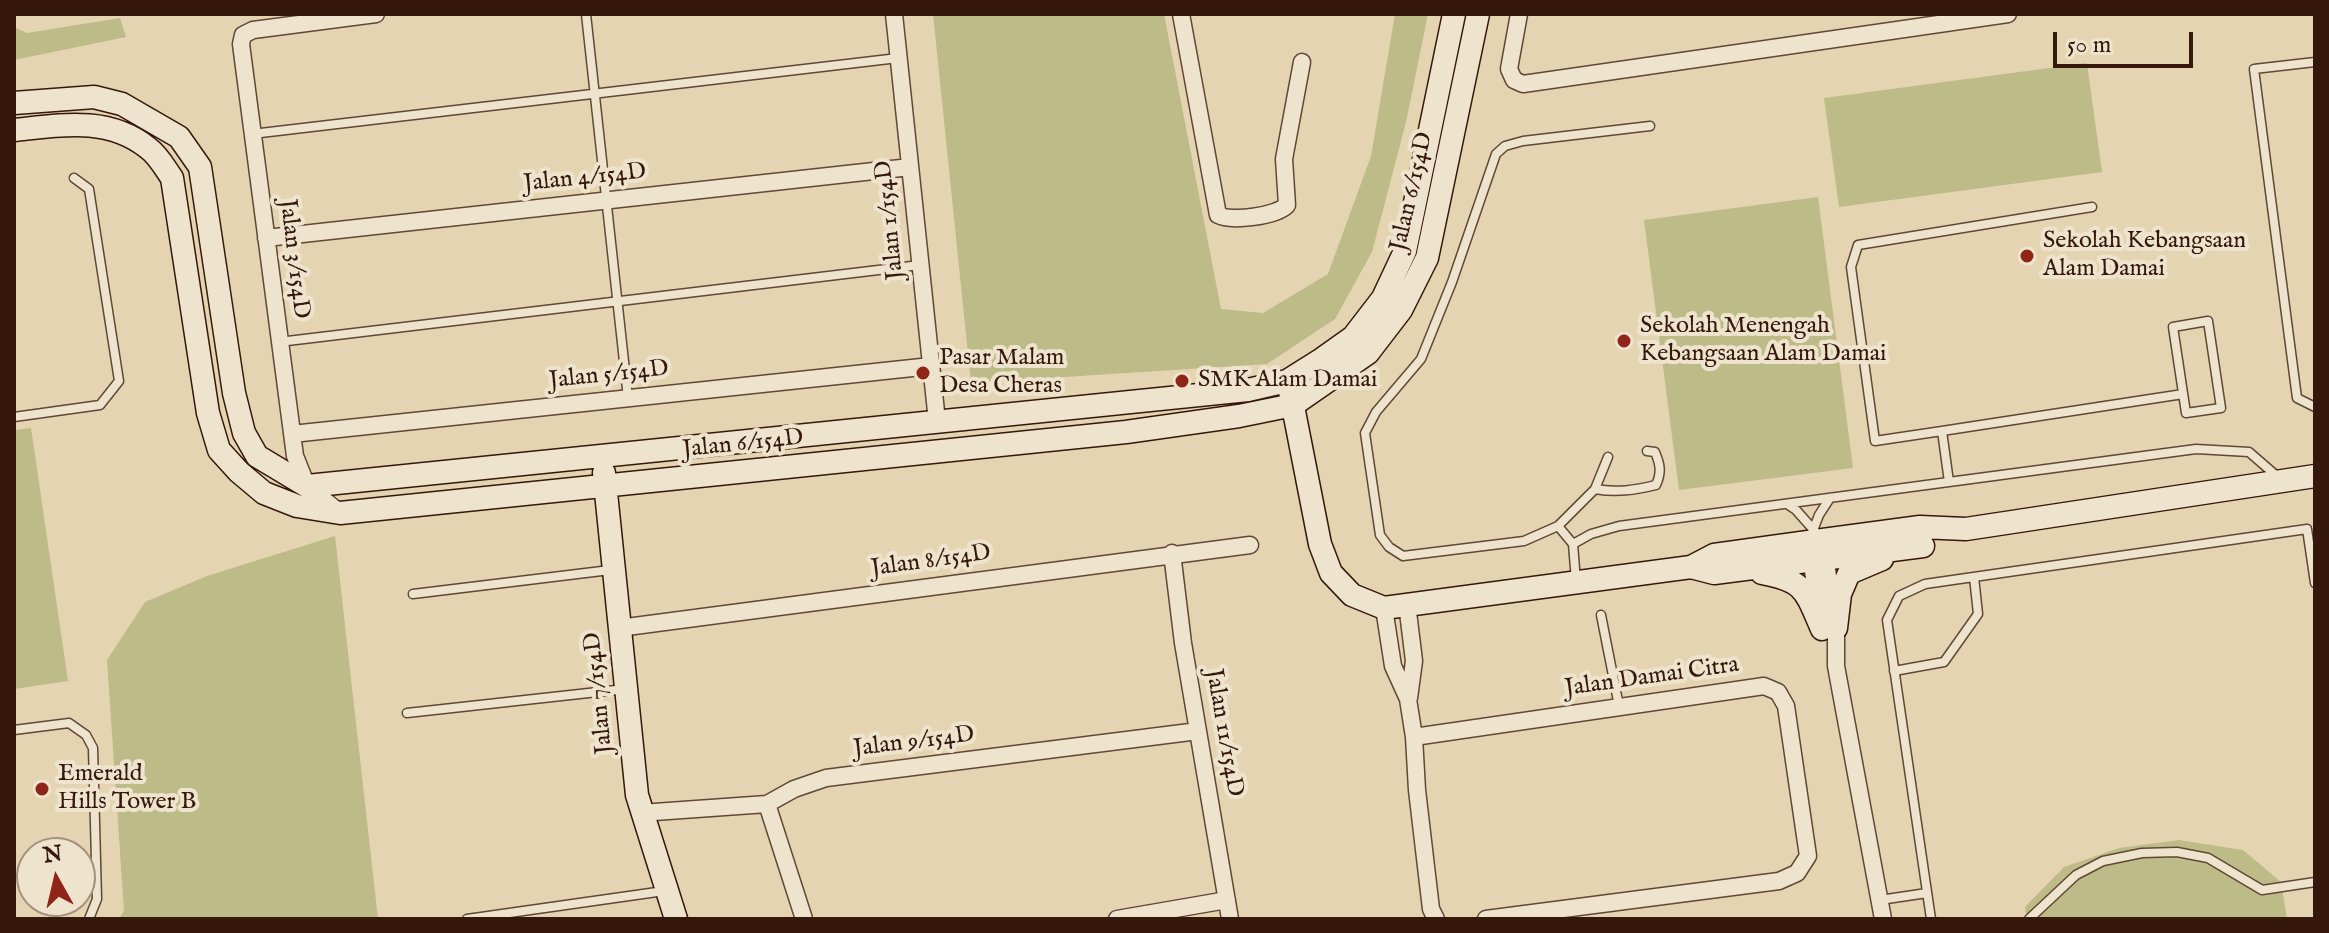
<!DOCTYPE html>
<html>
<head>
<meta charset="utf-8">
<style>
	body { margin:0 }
	#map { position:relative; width:2329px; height:933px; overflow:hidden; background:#e5d4b2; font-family:"IM FELL English",serif }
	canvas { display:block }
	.frame { position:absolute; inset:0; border:16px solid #35180b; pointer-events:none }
	.north { position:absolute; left:16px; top:837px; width:80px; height:80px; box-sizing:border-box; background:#eee3cd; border:2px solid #a4927f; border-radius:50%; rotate:352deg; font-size:22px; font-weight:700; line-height:32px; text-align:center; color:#35180b }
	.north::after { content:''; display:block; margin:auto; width:28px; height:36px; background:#8f2418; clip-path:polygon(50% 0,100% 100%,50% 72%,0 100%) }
	.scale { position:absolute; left:2053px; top:32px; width:140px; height:36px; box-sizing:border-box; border:4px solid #35180b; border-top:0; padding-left:10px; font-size:24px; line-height:28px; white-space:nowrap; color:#35180b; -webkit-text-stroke:6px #eee3cd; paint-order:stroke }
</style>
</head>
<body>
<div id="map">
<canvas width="2329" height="933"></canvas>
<div class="frame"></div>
<div class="north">N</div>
<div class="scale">50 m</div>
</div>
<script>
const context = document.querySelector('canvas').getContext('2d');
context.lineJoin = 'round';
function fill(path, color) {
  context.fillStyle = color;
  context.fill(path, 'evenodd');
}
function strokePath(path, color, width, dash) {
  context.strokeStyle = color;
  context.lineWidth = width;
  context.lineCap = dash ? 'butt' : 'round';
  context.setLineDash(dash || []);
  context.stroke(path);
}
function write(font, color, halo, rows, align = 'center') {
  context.font = font + ' "IM FELL English",serif';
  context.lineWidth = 8;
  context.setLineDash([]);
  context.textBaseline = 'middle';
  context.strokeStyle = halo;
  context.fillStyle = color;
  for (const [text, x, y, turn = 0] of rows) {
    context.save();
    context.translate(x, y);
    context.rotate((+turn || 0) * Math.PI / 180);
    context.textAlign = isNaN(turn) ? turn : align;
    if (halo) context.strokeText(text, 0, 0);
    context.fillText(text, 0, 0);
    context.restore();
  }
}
fill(new Path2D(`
	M933 14H1164L1221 309 1263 313 1328 274 1371 156 1395 14H1428L1406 122 1372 252 1335 319 1267 364 971 383Z
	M120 18 126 37 14 60V27L27 33Z
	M2087 63 2102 172 1839 207 1824 98Z
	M1818 197 1853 468 1679 490 1644 220Z
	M31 428 68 681 14 689V430Z
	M335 536 378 919H119L124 911 107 660 145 602 207 576Z
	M2179 840 2243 850 2281 882 2287 919H2027L2025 907 2064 867 2119 848Z`), '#bdbb87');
const lane = new Path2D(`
	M586 14 628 398
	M2315 62 2254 69 2297 398 2315 407
	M252 134 898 58
	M2208 321 2221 408 2186 413 2173 327Z
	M279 342 920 265
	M14 417 100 405 119 381 89 189 74 178
	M1942 431 2183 394
	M1608 457 1595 489C1617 493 1635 490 1656 485 1662 472 1660 464 1655 452L1647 451
	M1949 482 1942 431 1875 441 1851 267 1858 245 2092 207
	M1787 504 1796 510 1820 537
	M1558 526 1595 489
	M1812 533 1819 515 1830 498
	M1573 544 1558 526 1524 541 1403 556 1389 547 1380 535 1365 433 1376 412 1421 359 1452 282 1496 154 1505 146 1523 141 1650 126
	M1576 581 1573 544 1591 534 1619 526 2196 449 2249 452 2279 478
	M413 594 610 570
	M1601 615 1619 706
	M1894 671 1944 662 1978 614 1974 577
	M407 713 625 689
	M14 730 69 723 86 735 93 748 97 899 89 919
	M1880 900 1927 893
	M467 919 664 891
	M1931 919 1887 620 1899 596 1925 584 2307 529 2315 583
	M2029 919 2076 875 2103 861 2142 853 2177 852 2208 858 2262 890 2315 882`);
const street = new Path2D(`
	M894 14 937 421
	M1181 14 1218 215C1231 222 1277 216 1287 205L1284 159 1302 62
	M1519 14 1509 69 1514 80 1523 84 2008 14
	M266 238 910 167
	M292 434 931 366
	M339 512 307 486 295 456 241 44 243 35 253 30 376 14
	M1824 550 1836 628V666L1883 919
	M1810 551 1819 611
	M1172 553 1183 643 1230 919
	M1407 604 1414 661 1409 698
	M1384 608 1393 666 1408 699 1414 737 1417 790 1431 909 1436 919
	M619 628 1250 545
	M1414 737 1764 686 1778 692 1786 706 1808 856 1797 873 1779 881 1486 919
	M767 804 804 919
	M640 813 767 804 794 789 826 778 1198 731
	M1117 919 1227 900`);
const secondary = new Path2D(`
	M14 103 94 97 122 104 179 137 200 167 234 393 244 433 257 456 307 486 1248 390 1287 381 1322 359 1353 337 1383 298 1405 251 1454 14
	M14 130C61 125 108 116 148 148 158 155 165 168 172 178L208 413 219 450 239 472 264 493 297 506 340 513 1126 432 1239 416 1293 405 1368 353 1401 310 1427 258 1478 14
	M1290 391 1320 544 1331 573 1352 595 1384 608 1691 567 1714 555 1808 542 1920 527 1966 529 2315 476
	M604 473 637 795 676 919
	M1691 567 1714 573 1923 546
	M1762 573C1805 581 1805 590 1822 629
	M1836 628 1840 594 1849 573 1882 559`);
strokePath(lane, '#614735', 11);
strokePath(street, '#614735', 19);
strokePath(secondary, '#35180b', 25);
strokePath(lane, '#eee3cd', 8);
strokePath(street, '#eee3cd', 16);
strokePath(secondary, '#eee3cd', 22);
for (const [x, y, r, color] of [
	[2027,256,8,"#8f2418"],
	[1624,341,8,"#8f2418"],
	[923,373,8,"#8f2418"],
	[1182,381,8,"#8f2418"],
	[42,789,8,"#8f2418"]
]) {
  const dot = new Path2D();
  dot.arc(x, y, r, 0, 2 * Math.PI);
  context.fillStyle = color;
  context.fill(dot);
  strokePath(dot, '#eee3cd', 3);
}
write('24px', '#35180b', '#eee3cd', [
	["Jalan 4/154D",585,179,-6],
	["Jalan 6/154D",1413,192,-77],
	["Jalan 1/154D",891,220,-96],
	["Jalan 3/154D",293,259,83],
	["Jalan 5/154D",609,376,-6],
	["Jalan 6/154D",743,445,-6],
	["Jalan 8/154D",931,562,-8],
	["Jalan Damai Citra",1652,678,-8],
	["Jalan 7/154D",600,693,-96],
	["Jalan 11/154D",1223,733,80],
	["Jalan 9/154D",914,743,-7]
]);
write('24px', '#35180b', '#eee3cd', [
	["Sekolah Kebangsaan",2043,242],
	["Alam Damai",2043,270],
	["Sekolah Menengah",1640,327],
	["Kebangsaan Alam Damai",1640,355],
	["Pasar Malam",939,359],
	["Desa Cheras",939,387],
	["SMK Alam Damai",1198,381],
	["Emerald",58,775],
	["Hills Tower B",58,803]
], 'left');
</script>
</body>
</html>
